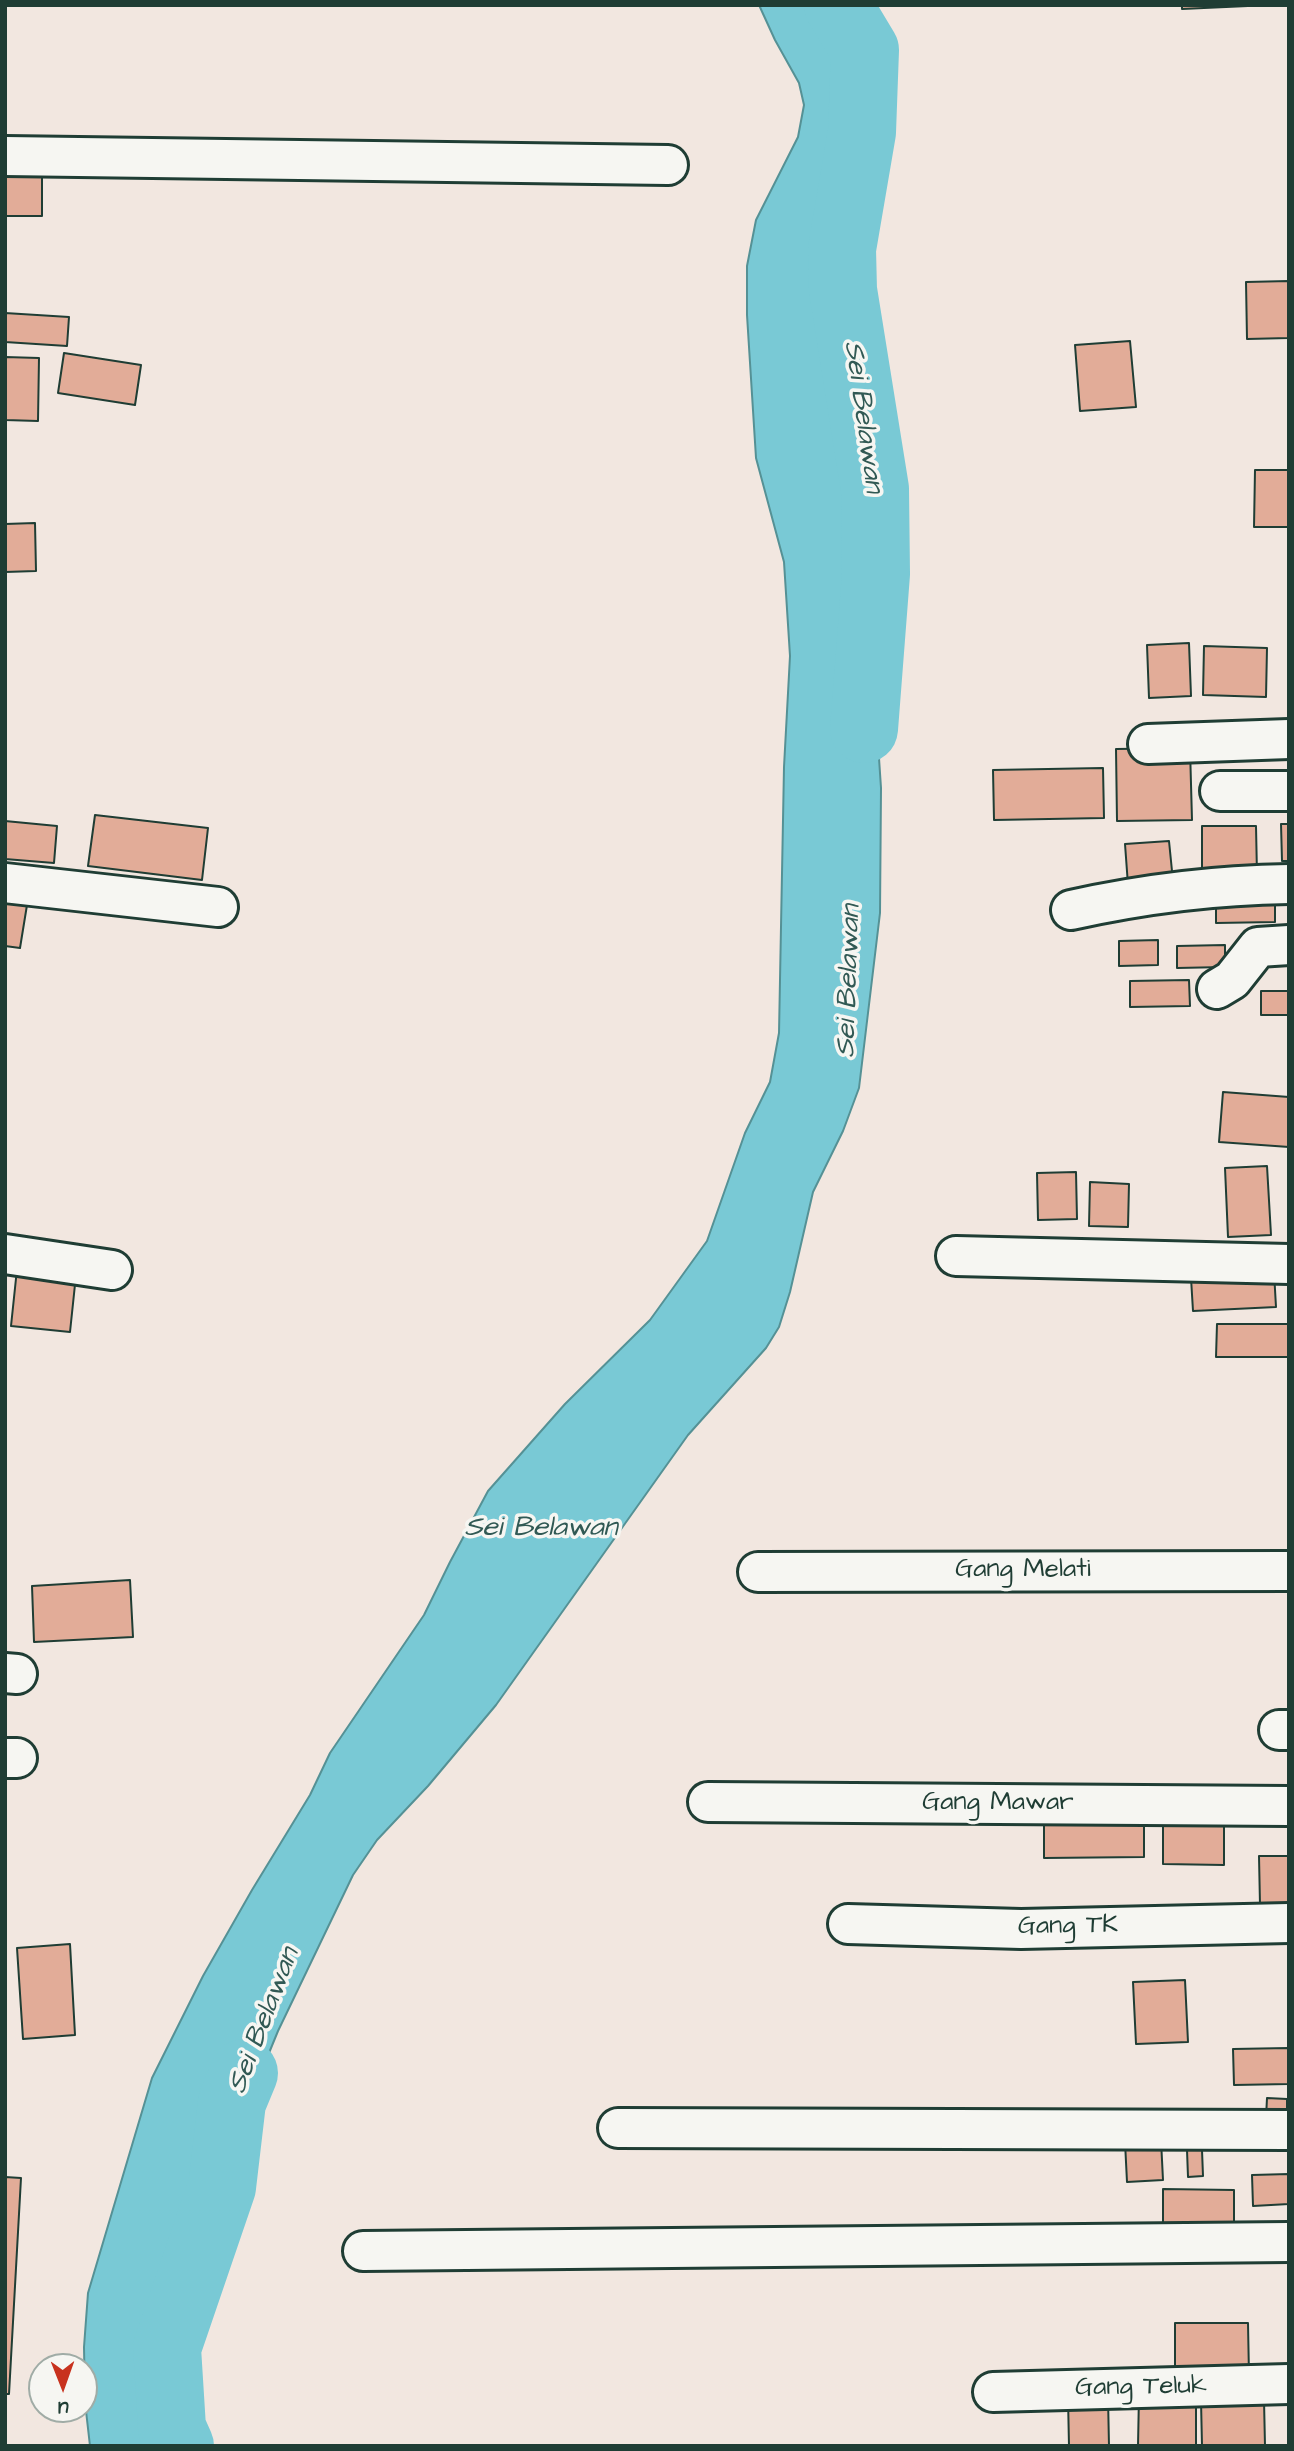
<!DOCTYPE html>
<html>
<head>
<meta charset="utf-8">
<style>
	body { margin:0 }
	#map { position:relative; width:1294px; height:2451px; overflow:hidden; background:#f2e7e0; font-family:"Architects Daughter",sans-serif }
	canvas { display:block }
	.frame { position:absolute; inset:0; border:7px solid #1f3d34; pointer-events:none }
	.north { position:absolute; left:28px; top:2353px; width:70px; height:70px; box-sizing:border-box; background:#f6f6f2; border:2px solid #a0aca6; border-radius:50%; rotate:179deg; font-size:19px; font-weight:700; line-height:28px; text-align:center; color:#1f3d34 }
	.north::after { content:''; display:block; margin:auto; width:24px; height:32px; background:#c8321e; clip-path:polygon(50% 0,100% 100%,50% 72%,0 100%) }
</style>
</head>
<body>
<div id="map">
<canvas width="1294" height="2451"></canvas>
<div class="frame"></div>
<div class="north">U</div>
</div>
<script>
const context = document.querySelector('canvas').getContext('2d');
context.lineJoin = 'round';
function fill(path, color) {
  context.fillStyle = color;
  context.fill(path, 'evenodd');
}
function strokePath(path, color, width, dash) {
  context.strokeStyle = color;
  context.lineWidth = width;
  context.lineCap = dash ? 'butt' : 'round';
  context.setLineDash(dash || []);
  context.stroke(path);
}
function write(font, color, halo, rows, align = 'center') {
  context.font = font + ' "Architects Daughter",sans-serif';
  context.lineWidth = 7;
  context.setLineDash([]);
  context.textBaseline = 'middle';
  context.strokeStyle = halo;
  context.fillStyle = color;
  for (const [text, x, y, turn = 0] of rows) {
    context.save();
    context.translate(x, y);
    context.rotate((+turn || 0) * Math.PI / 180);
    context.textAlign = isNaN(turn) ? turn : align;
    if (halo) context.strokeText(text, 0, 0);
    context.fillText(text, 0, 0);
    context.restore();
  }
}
const water = new Path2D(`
	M759 5H833L848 63 853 98 851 308 860 386 873 668 881 788 880 913 859 1088 843 1131 813 1192 790 1292 779 1327 766 1348 688 1435 496 1705 428 1786 377 1840 353 1875 278 2031 235 2136 191 2260 183 2337V2424L192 2446H90L85 2402 84 2347 88 2293 152 2078 203 1976 252 1890 310 1795 330 1753 424 1615 450 1562 488 1491 565 1404 650 1320 707 1241 745 1133 770 1082 779 1033 784 767 790 656 784 562 756 458 747 315V266L756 220 798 137 804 105 799 83 775 40Z`);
fill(water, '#79c9d5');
strokePath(water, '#559195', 2);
strokePath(new Path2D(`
	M838 5 865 50 862 132 842 249 843 290 875 489 876 574 864 729
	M180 2446 172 2428 167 2348 222 2187 232 2102 244 2073`), '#79c9d5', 68);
const building = new Path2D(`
	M1182 5H1248V6L1182 9Z
	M42 157V216H5V158Z
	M1289 281V338L1247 339 1246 282Z
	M5 313 69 317 67 346 5 342Z
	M1130 341 1136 407 1080 411 1075 345Z
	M64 353 141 365 135 405 58 393Z
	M5 357 39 358 38 421 5 420Z
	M1255 470H1289V527H1254Z
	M35 523 36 571 5 572V524Z
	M1189 643 1191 696 1149 698 1147 645Z
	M1204 646 1267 648 1266 697 1203 695Z
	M1190 748 1192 820 1117 821 1116 749Z
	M1103 768 1104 818 994 820 993 770Z
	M95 815 208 828 202 880 88 866Z
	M5 821 57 826 54 863 5 859Z
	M1281 824H1289V861H1282Z
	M1202 826H1256L1257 875H1202Z
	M1169 841 1173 881 1128 885 1125 844Z
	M1275 897V922L1216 923V898Z
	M5 901 27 905 20 948 5 946Z
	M1158 940V965L1119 966V941Z
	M1225 945V967L1177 968V946Z
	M1189 980 1190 1006 1130 1007V981Z
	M1261 991H1289V1015H1261Z
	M1223 1092 1289 1097V1147L1219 1142Z
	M1267 1166 1271 1235 1228 1237 1225 1168Z
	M1076 1172 1077 1219 1038 1220 1037 1173Z
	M1090 1182 1129 1184 1128 1227 1089 1226Z
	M17 1269 76 1275 70 1332 11 1326Z
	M1274 1272 1276 1307 1193 1311 1191 1278Z
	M1217 1324H1289V1357H1216Z
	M130 1580 133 1637 34 1642 32 1586Z
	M1163 1811H1224V1865L1163 1864Z
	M1144 1817V1857L1044 1858V1818Z
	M1259 1856H1289V1904L1260 1905Z
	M70 1944 75 2035 23 2039 17 1948Z
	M1185 1980 1188 2042 1136 2044 1133 1982Z
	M1289 2048V2084L1234 2085 1233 2049Z
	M1267 2098 1287 2099V2119L1266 2118Z
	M1161 2140 1163 2180 1127 2182 1125 2142Z
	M1187 2150H1202L1203 2176 1188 2177Z
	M1289 2174V2204L1253 2206 1252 2175Z
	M5 2177 21 2178 9 2394H5Z
	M1163 2189 1234 2190V2228L1163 2227Z
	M1175 2323H1248L1249 2376 1175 2377Z
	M1139 2394H1196V2446H1138Z
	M1108 2397 1109 2446H1069L1068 2398Z
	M1264 2400 1265 2446H1202L1201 2401Z`);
fill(building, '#e2ac98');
strokePath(building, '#1f3d34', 2);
const minor = new Path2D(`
	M5 156 668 165
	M1148 744 1289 739
	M1220 791H1289
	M5 883 218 907
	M1071 910C1143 894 1215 885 1289 884
	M1217 989 1232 980 1258 947 1289 945
	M5 1254 112 1270
	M956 1256 1289 1264
	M758 1572 1289 1571
	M5 1673 17 1674
	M1279 1730H1289
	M5 1758H17
	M708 1802 1289 1806
	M848 1924 1021 1929 1289 1923
	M618 2128 1289 2130
	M363 2251 1289 2242
	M993 2392 1289 2384`);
strokePath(minor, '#1f3d34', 44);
strokePath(minor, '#f6f6f2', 38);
write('26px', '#1f3d34', '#f6f6f2', [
	["Gang Melati",1023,1571],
	["Gang Mawar",998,1804],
	["Gang TK",1068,1927,-1],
	["Gang Teluk",1141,2388,-1]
]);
write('italic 28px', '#315954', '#f6f6f2', [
	["Sei Belawan",862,417,82],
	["Sei Belawan",850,981,-88],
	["Sei Belawan",541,1529],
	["Sei Belawan",265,2021,-69]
]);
</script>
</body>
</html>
